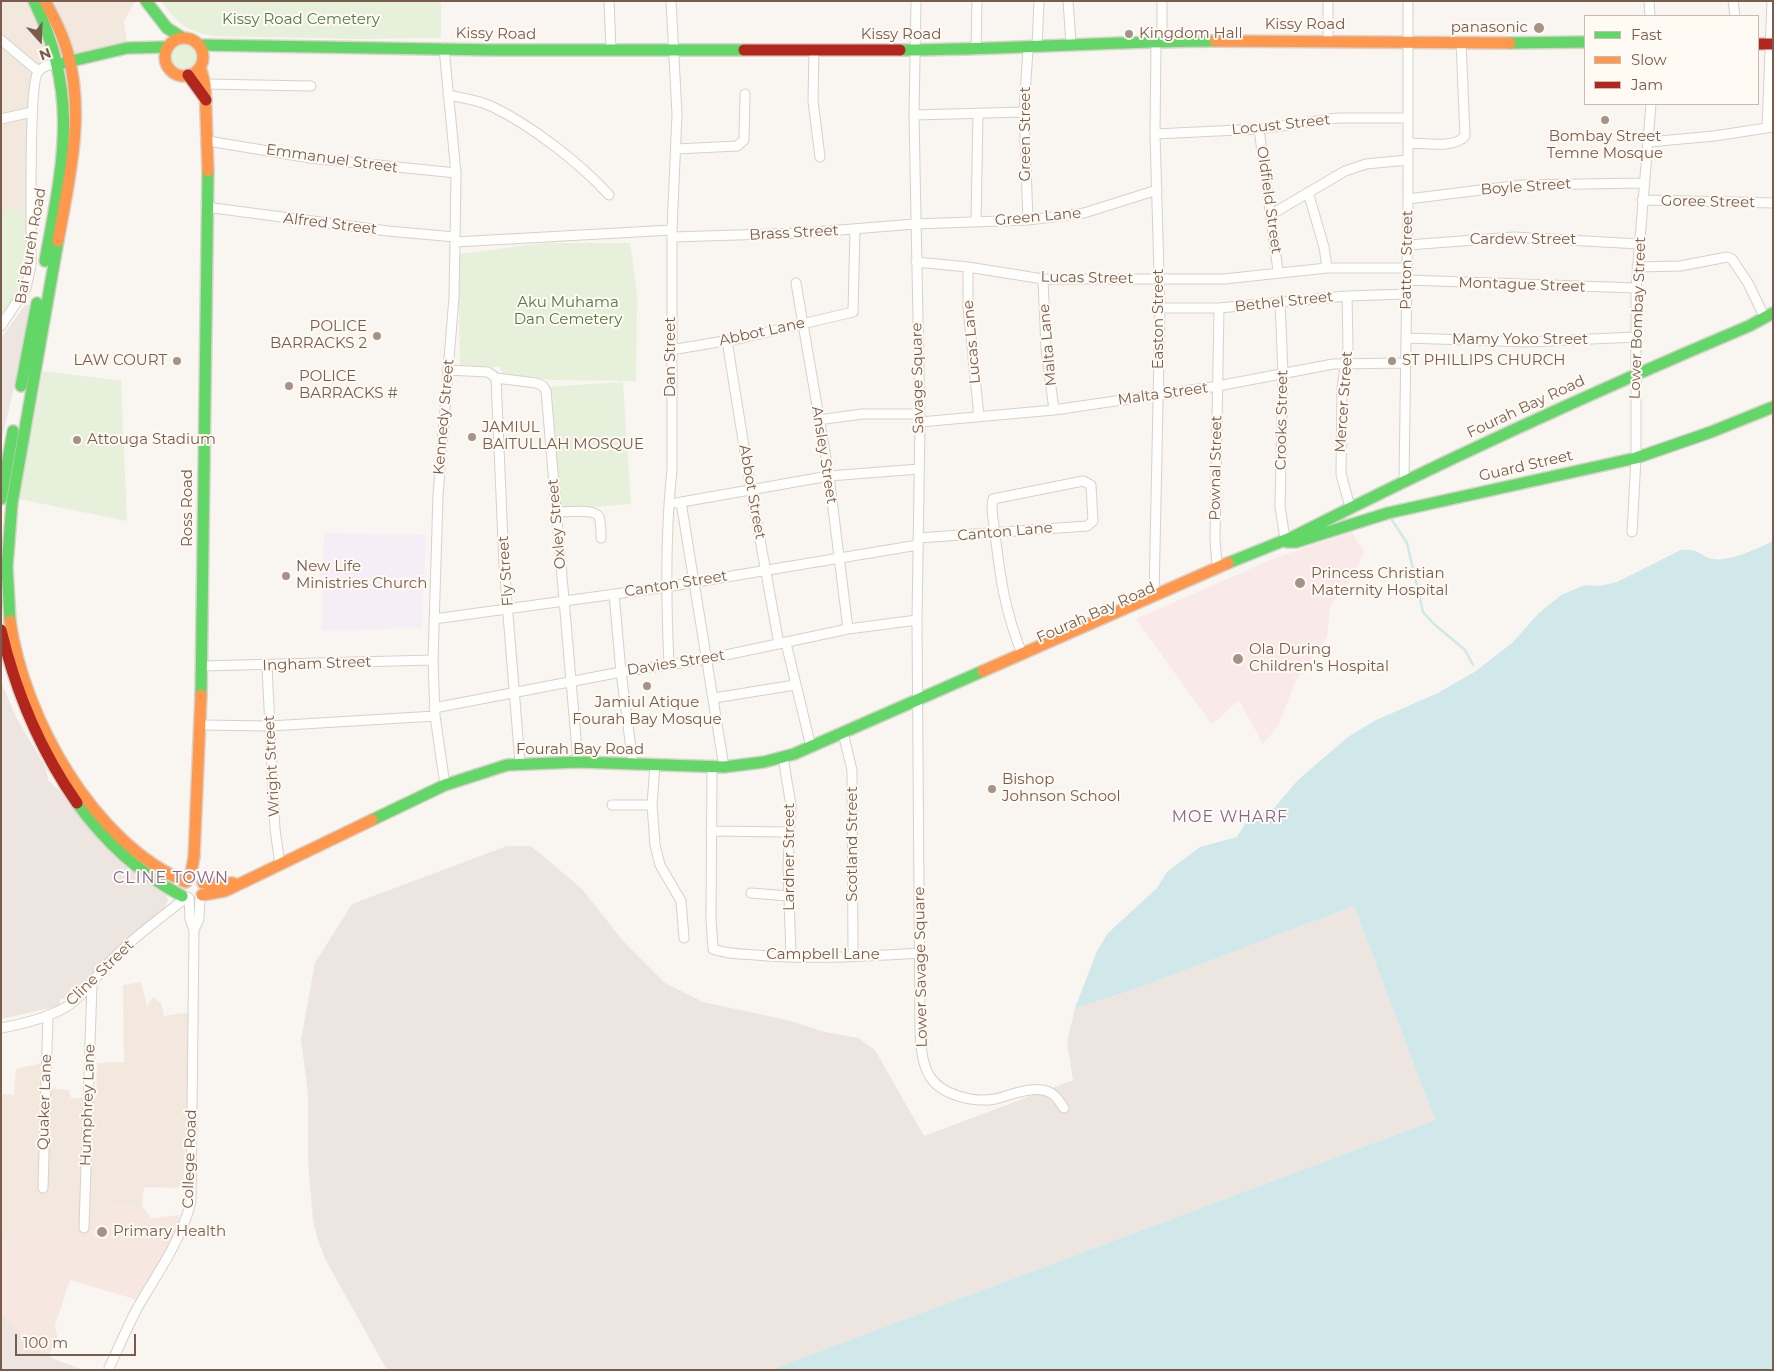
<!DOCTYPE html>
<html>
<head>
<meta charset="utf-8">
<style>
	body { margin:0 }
	#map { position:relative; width:1774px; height:1371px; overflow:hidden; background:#f9f5f0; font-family:Montserrat,sans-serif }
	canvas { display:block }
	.frame { position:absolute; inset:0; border:2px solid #7a5c4d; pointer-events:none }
	.legend { position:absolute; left:1584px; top:15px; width:175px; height:90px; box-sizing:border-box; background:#fffaf3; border:1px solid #cabbb1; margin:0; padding:6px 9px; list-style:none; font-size:15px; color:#7a5c4d }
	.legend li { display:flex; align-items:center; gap:10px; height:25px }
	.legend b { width:25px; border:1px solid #cabbb1 }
	.north { position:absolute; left:15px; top:15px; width:50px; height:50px; -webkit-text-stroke:4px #fffaf3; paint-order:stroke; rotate:160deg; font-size:14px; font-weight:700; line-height:20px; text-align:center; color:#7a5c4d }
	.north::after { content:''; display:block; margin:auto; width:18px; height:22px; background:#7a5c4d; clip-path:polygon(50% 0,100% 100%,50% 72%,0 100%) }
	.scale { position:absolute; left:15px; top:1334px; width:121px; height:22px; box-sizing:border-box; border:2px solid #7a5c4d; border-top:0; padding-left:6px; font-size:15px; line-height:18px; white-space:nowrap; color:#7a5c4d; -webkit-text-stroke:4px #fffaf3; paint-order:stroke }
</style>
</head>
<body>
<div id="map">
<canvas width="1774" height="1371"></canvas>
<div class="frame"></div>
<ul class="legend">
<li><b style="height:6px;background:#63d668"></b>Fast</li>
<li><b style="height:6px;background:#ff974d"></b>Slow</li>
<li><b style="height:6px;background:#b3261e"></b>Jam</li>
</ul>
<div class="north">N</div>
<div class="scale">100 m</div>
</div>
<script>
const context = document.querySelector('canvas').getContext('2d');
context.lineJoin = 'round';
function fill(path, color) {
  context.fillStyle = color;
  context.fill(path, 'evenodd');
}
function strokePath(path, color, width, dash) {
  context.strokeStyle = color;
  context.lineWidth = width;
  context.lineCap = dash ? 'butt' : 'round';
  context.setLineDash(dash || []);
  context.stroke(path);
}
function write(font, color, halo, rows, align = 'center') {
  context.font = font + ' Montserrat,sans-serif';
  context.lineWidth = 4;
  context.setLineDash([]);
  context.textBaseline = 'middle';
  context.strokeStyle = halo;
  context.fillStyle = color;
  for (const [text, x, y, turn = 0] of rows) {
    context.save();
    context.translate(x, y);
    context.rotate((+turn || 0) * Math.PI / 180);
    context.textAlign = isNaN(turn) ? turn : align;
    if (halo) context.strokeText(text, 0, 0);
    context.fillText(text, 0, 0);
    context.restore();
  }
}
fill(new Path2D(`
	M1 1H32L57 54 38 75 27 211H1Z
	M40 1H135L124 21 127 43 67 55Z
	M141 982 147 1006 153 997 161 1003 164 1016 191 1012 183 1188 144 1187 142 1206 110 1204 92 1232 80 1239 1 1238V1094L14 1095 16 1069 46 1062V1088L69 1090 71 1098H96L97 1063 124 1062 123 985Z`), '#f2e8de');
fill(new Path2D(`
	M110 1204 142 1206 151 1218 179 1215V1226L138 1300 70 1280 55 1326 58 1340 48 1356 17 1332 1 1314V1238H80L92 1232Z`), '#f6e8e1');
fill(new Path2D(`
	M26 304 32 307 31 314 1 443V338Z
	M1 682 16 717 46 768 48 780 166 893 168 900 163 913 80 994 69 1001 61 998 59 1006 1 1019Z
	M507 846H531L582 889 623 941 665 983 703 1002 787 1020 825 1032 858 1038 875 1050 924 1136 1073 1080 1067 1042 1075 1008 1130 991 1354 906 1435 1120 770 1370H387L325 1259 317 1237 313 1220 308 1160V1093L301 1040 315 963 352 904Z
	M1 1314 31 1345 54 1359 83 1370H1Z`), '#ede5e0');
fill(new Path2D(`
	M324 533 426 535 422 628 322 631Z`), '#f6eef6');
fill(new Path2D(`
	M1352 532 1364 552 1353 577 1330 606 1327 637 1296 680 1278 726 1263 744 1239 700 1212 725 1136 619 1275 558Z`), '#fae9e9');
fill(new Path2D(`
	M161 1H441V38L357 39 212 36C184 30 178 24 161 1Z
	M170 56a14 14 0 1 1 28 0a14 14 0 1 1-28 0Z
	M14 209 27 211 30 263 22 285 1 317V211Z
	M544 243H630L637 294 636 381 556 380 505 376 499 367 460 365 458 254Z
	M43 371 121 381 127 521 19 499Z
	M623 382 631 504 555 510 546 387Z`), '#e7f0db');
fill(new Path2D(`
	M1773 541V1370H770L1435 1120 1354 906 1130 991 1075 1008 1097 951 1108 933 1157 888 1167 872 1200 847 1237 837 1245 824 1275 807 1298 780 1348 737 1374 721 1438 693 1476 671 1512 643 1538 614 1561 595 1585 585 1600 586 1617 582 1681 550C1700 548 1700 557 1713 559 1728 562 1760 548 1773 541Z`), '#d0e8ea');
strokePath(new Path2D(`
	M1390 517 1407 543 1423 612 1434 624 1465 650 1473 665`), '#d0e8ea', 2.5);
const street = new Path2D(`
	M609 1 611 50
	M916 1 914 115 920 422 917 620 920 1033C921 1047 922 1063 929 1075 940 1095 974 1103 995 1099 1012 1095 1034 1084 1051 1093 1057 1096 1060 1103 1064 1108
	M1068 1 1071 43
	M1162 1V41
	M1328 1V40
	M1649 1 1650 16
	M1733 1 1735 16
	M1 40 38 71
	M1037 47 1039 1
	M444 48 456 173 455 242 454 297 438 495 433 660 435 716 445 785
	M814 50 813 101 820 157
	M976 50 977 1
	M205 84 311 86
	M448 95C462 98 479 100 493 107 532 126 580 163 609 195
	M914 115 1024 112
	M1 119 32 112
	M1767 128 1772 1
	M1259 129 1278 271
	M1155 134 1259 129 1338 118H1408
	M208 141 310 158 456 173
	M1649 142 1714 136 1773 127
	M1408 143C1423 143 1455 149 1465 136L1461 42
	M676 149 737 146 744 140 745 94
	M1308 192 1324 247 1327 268
	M1408 199 1521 185 1644 183
	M1642 200 1773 203
	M206 207 388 231 455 237
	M1272 214 1345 171 1366 164 1408 160
	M1028 220 1024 112 1028 49
	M976 222 978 114
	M672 237 802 233 915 224 1028 220 1084 213 1157 190
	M455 242 672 230
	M1408 245 1514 237 1639 244
	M916 262 968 267 1043 279H1224L1327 268H1408
	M968 267V307L979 417
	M1637 267 1680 266 1727 257 1732 259 1748 283 1765 318
	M1043 279 1046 349 1054 410
	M1407 280 1636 288
	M796 283 829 476 848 629
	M1347 296 1348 347 1342 388 1341 474 1350 507
	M1280 302 1283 373 1280 507 1285 538
	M1160 308H1219L1347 296 1407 294
	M1 326 26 288 31 265C32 237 28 85 38 72 43 65 51 64 59 64
	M1406 338 1528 342 1635 337
	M727 341 751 490 779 644
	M671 350 742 338 853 312 855 229
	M447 370 488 372 496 378 536 383 543 386 546 391 578 762
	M496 378 504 565 520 763
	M818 420 862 414H919
	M920 422 1054 410 1218 386 1333 364 1406 363
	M1404 480 1408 199V1
	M681 502 724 767
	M676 503 829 476 919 469
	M556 512C565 512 595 508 599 517 601 523 601 532 601 538
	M1632 532 1636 458V288L1651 104
	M918 538 1087 526 1093 521 1091 485 1083 481 993 499C990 509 994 522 995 533 1000 578 1005 611 1022 654
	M1217 567 1215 538 1219 308
	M614 594 621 672 633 764
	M1154 596 1160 308 1155 134 1156 41
	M434 619 666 587 918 545
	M786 643 811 747
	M669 664C666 600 665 534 672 470V230L677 114 671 1
	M202 666 433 660
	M267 666 275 829 280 865
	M714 698 795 685
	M434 708 621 672 707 659 848 629 917 620
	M200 725 270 726 435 716
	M843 733 852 770 853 956
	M783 757 791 806 788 866 791 957
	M655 765 652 805 655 845 660 865 681 901 684 938
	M712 767 711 920 713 949C726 954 741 954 755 955 810 960 865 956 920 953
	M612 805H652
	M711 831 788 832
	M751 893 789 896
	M194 930 199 919 200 897
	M1 1028C23 1024 47 1018 66 1007 83 997 93 979 106 966 130 940 159 919 187 897
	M43 1188 48 1015
	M84 1228 92 983
	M109 1368C119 1347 128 1325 139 1305 159 1271 181 1240 191 1202L194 930 190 919 189 898`);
const fast = new Path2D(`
	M34 1C80 95 63 163 45 261
	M146 1 167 28 181 37
	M1510 43 1585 42
	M200 45 493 50H744
	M900 50C1005 50 1110 41 1215 41
	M63 63 127 48 168 47
	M21 386 37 303
	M1 499 13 431
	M1287 542H1296L1388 513 1636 458 1711 432 1773 407
	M1288 542 1295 536C1444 460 1595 391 1749 326L1773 313
	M1228 563 1295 536
	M10 621 7 567 12 503 58 241
	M201 695 208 171
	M77 803C107 844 138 872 182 896
	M372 820 445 785 507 765 578 762 724 767 764 762 794 754 983 671`);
const slow = new Path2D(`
	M45 1C54 18 63 35 68 54 85 115 69 180 58 241
	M165 57a19 19 0 1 1 38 0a19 19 0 1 1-38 0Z
	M1215 41 1510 43
	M200 67 205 84 208 171
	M10 621C24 718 93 843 186 882
	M983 671 1228 563
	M190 878 194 857 201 695
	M203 883H233
	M202 895 225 891 372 820`);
const jam = new Path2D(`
	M1758 44H1773
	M744 50H900
	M188 75 206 100
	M1 630C16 693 40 750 77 803`);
strokePath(street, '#d7d1cb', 11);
strokePath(fast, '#d9d2cb', 14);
strokePath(slow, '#d9d2cb', 14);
strokePath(jam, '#d9d2cb', 14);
strokePath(street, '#fefefd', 9);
strokePath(fast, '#63d668', 11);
strokePath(slow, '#ff974d', 11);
strokePath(jam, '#b3261e', 11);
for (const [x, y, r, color] of [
	[1539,28,6,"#a69286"],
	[1129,34,5,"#a69286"],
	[1605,120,5,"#a69286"],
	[377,336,5,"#a69286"],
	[177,361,5,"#a69286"],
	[1392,361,5,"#a69286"],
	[289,386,5,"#a69286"],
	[472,437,5,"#a69286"],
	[77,440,5,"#a69286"],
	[286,576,5,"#a69286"],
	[1300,583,6,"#a69286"],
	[1238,659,6,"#a69286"],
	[647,686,5,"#a69286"],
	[992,789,5,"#a69286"],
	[102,1232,6,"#a69286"]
]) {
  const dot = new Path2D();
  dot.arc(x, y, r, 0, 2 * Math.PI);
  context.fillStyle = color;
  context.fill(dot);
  strokePath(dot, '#fffaf3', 2);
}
write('15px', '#537a41', '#fffaf3', [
	["Kissy Road Cemetery",301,20],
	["Aku Muhama",568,303],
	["Dan Cemetery",568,320]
]);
write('15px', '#7a5c4d', '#fffaf3', [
	["Kissy Road",1305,25],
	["Kissy Road",496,34,1],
	["Kissy Road",901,35],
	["Locust Street",1281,125,-6],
	["Green Street",1026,134,-90],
	["Emmanuel Street",332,159,8],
	["Boyle Street",1526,187,-4],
	["Oldfield Street",1269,200,82],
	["Goree Street",1708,202,1],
	["Green Lane",1038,217,-5],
	["Alfred Street",330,224,7],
	["Brass Street",794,233,-3],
	["Cardew Street",1523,240],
	["Bai Bureh Road",31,246,-80],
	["Patton Street",1407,260,-89],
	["Lucas Street",1087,278,1],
	["Montague Street",1522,285,2],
	["Bethel Street",1284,302,-6],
	["Lower Bombay Street",1638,318,-88],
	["Easton Street",1159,319,-90],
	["Abbot Lane",762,332,-12],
	["Mamy Yoko Street",1520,340],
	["Lucas Lane",972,342,-95],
	["Malta Lane",1048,345,-95],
	["Dan Street",671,357,-90],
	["Savage Square",918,378,-91],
	["Malta Street",1163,394,-8],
	["Mercer Street",1344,402,-86],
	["Fourah Bay Road",1526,407,-25],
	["Kennedy Street",444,417,-85],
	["Crooks Street",1282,420,-89],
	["Ansley Street",824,455,81],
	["Guard Street",1526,466,-13],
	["Pownal Street",1216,468,-89],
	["Abbot Street",752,492,80],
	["Ross Road",188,508,-90],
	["Oxley Street",557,524,-95],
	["Canton Lane",1005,532,-5],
	["Fly Street",506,571,-94],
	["Canton Street",676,584,-9],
	["Fourah Bay Road",1096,613,-24],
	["Davies Street",676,663,-9],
	["Ingham Street",317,664,-2],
	["Fourah Bay Road",580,750],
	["Wright Street",272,766,-93],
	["Scotland Street",853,844,-90],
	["Lardner Street",790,857,-90],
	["Campbell Lane",823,955],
	["Lower Savage Square",921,967,-91],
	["Cline Street",100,973,-44],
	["Quaker Lane",45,1102,-88],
	["Humphrey Lane",88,1105,-88],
	["College Road",190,1159,-88]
]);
write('15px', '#7a5c4d', '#fffaf3', [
	["panasonic",1528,28,"right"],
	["Kingdom Hall",1139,34],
	["Bombay Street",1605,137,"center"],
	["Temne Mosque",1605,154,"center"],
	["POLICE",367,327,"right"],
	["BARRACKS 2",367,344,"right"],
	["LAW COURT",167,361,"right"],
	["ST PHILLIPS CHURCH",1402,361],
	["POLICE",299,377],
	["BARRACKS #",299,394],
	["JAMIUL",482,428],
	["BAITULLAH MOSQUE",482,445],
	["Attouga Stadium",87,440],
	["New Life",296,567],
	["Ministries Church",296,584],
	["Princess Christian",1311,574],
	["Maternity Hospital",1311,591],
	["Ola During",1249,650],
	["Children's Hospital",1249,667],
	["Jamiul Atique",647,703,"center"],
	["Fourah Bay Mosque",647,720,"center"],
	["Bishop",1002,780],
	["Johnson School",1002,797],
	["Primary Health",113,1232]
], 'left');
context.letterSpacing = '1px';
write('16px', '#846695', '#fffaf3', [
	["MOE WHARF",1230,817],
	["CLINE TOWN",171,878]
]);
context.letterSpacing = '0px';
</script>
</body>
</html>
